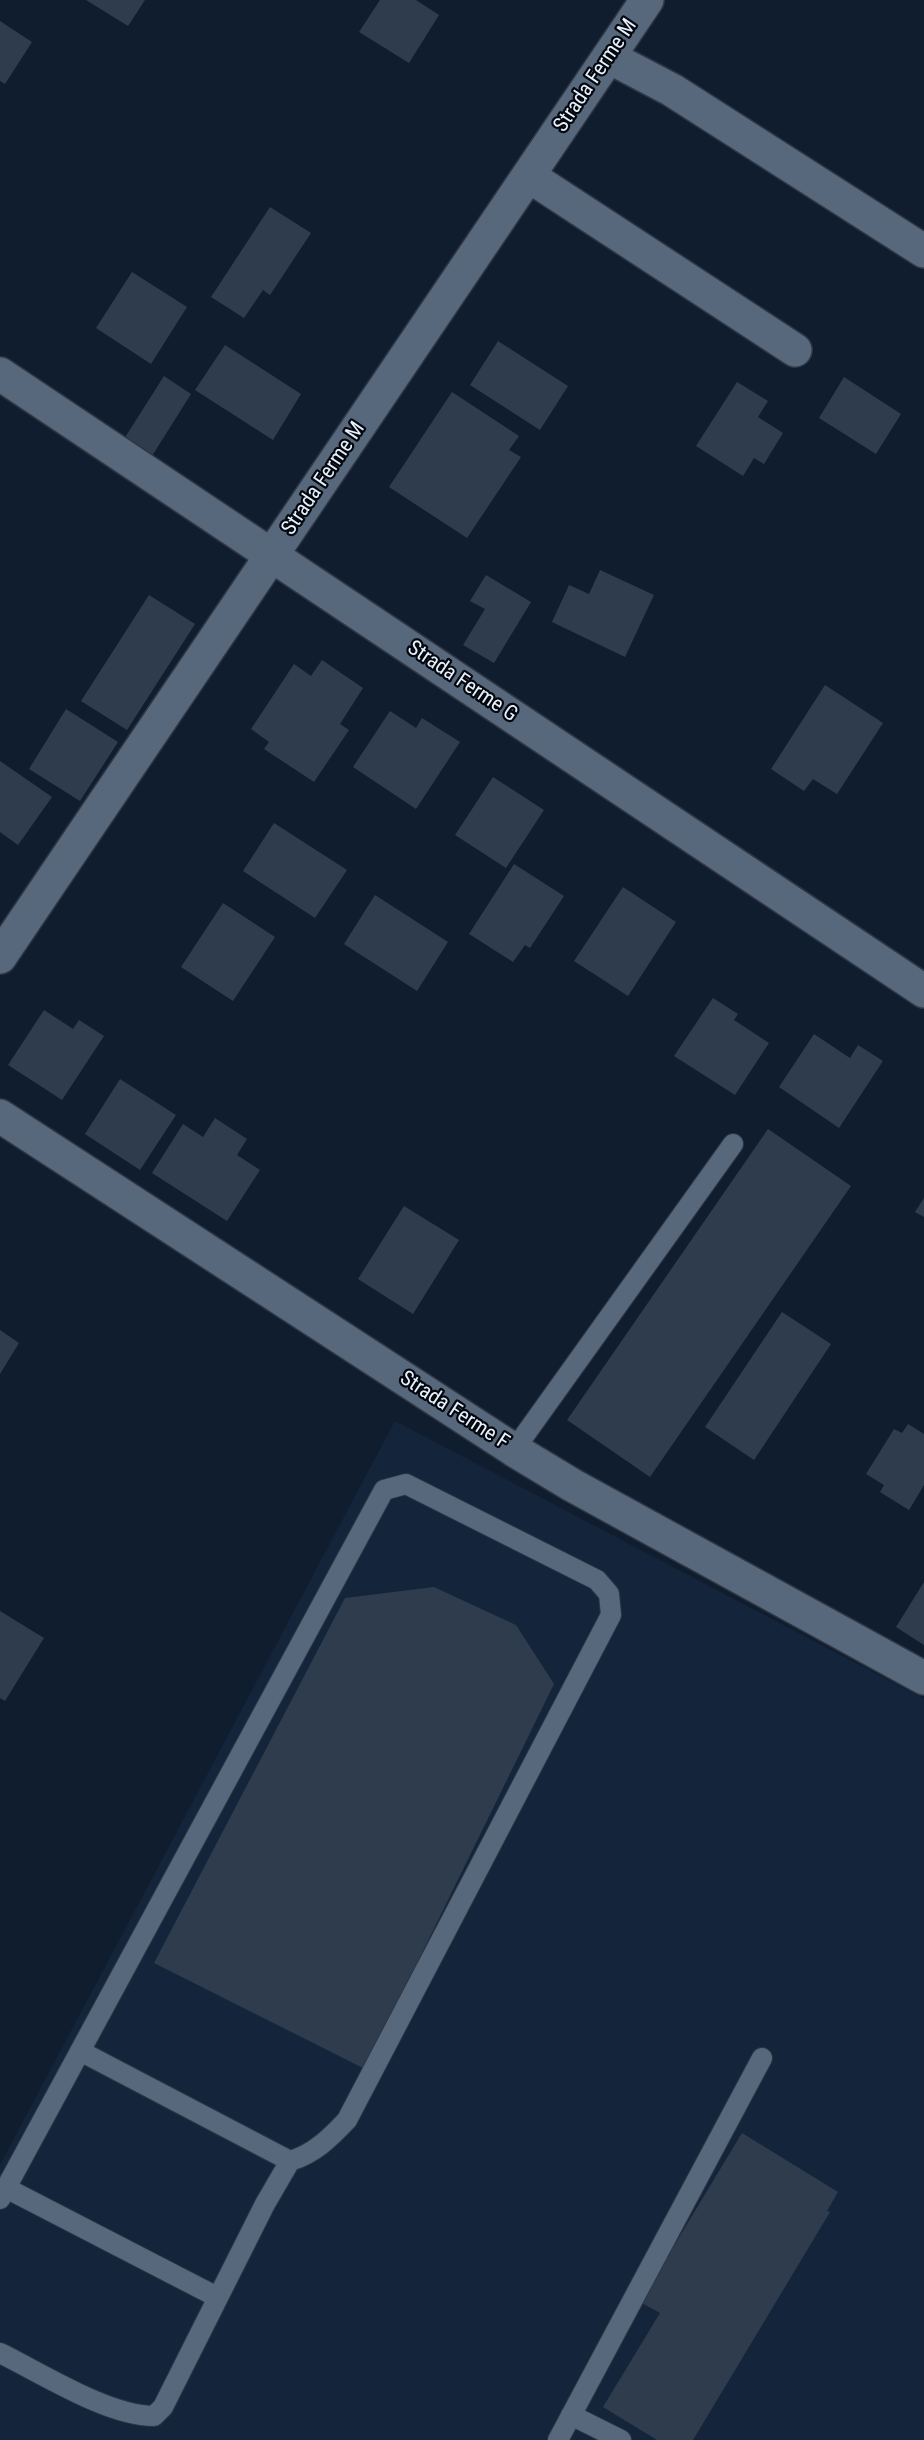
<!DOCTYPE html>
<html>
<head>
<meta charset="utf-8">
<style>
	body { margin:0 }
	canvas { display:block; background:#101d2e }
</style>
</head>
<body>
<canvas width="924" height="2440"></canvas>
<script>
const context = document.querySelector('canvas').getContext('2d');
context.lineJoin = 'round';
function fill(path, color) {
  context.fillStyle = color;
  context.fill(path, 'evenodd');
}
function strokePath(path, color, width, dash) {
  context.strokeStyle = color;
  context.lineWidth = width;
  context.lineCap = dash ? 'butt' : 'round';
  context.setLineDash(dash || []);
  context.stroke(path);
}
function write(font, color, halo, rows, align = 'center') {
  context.font = font + ' "Roboto Condensed",sans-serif';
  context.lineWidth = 4.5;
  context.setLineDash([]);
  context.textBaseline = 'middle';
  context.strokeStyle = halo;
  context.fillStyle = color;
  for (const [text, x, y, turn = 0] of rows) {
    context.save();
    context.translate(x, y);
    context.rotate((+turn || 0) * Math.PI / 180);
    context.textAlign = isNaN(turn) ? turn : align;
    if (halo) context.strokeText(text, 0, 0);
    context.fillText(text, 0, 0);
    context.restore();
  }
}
fill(new Path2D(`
	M395 1421 924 1699V2440H0V2165Z`), '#14253b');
fill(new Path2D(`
	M86 0H145L128 26Z
	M380 0H416L439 15 409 63 359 32Z
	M0 21 32 42 5 84 0 81Z
	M270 207 311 233 270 295 263 290 244 318 211 297Z
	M132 272 187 307 151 364 96 328Z
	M498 341 568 386 540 430 470 385Z
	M225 345 301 394 273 440 195 390Z
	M164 376 191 394 152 456 124 439Z
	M844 377 901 414 876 454 819 418Z
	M737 382 768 401 758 417 783 433 764 464 754 458 743 476 696 446Z
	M452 392 519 436 509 450 521 457 467 538 389 487Z
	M600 570 654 595 625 657 552 622 569 585 589 594Z
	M486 575 531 602 494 663 463 645 485 609 470 601Z
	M149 595 195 624 127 730 81 701Z
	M322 660 363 688 340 724 349 730 314 782 264 749 269 742 251 729 294 664 311 676Z
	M825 685 883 723 837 794 813 779 804 791 771 769Z
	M66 709 118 742 80 801 29 769Z
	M390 711 416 728 422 718 460 742 416 809 353 767Z
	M0 761 52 797 18 845 0 832Z
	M493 777 544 810 506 868 455 835Z
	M274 823 347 870 315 918 243 871Z
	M514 864 564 896 530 948 525 945 513 962 469 934Z
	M623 887 676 922 628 996 574 961Z
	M375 895 448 942 417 991 344 944Z
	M223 903 275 937 233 1001 181 967Z
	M713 998 738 1014 734 1020 769 1043 735 1095 674 1056Z
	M44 1010 73 1029 79 1020 104 1036 62 1100 8 1065Z
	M814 1034 850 1058 858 1045 883 1061 839 1128 779 1087Z
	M120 1079 176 1115 140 1170 85 1134Z
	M215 1118 247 1139 237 1155 260 1170 227 1221 152 1173 183 1124 203 1137Z
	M768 1129 851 1186 650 1477 567 1420Z
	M924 1198V1217L915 1212Z
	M404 1206 459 1240 413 1314 358 1279Z
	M782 1312 831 1344 754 1460 705 1427Z
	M0 1330 19 1343 0 1374Z
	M908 1424 924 1434V1485L909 1510 880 1492 884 1485 866 1474 894 1429 902 1433Z
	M924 1582V1645L896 1627Z
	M434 1587 516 1625 554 1684 365 2069 154 1963 345 1598Z
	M0 1611 44 1638 5 1701 0 1698Z
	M742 2133 838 2192 827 2211 830 2212 693 2440H657L603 2407 660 2313 640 2302Z`), '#2e3c4e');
const lane = new Path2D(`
	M514 1450 733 1144
	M6 2188 217 2297
	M0 2199 384 1490 406 1484 597 1580 609 1594 611 1615 347 2120C330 2138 314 2154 290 2161L80 2051
	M0 2353C43 2374 108 2416 154 2416L163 2407 265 2204 290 2161
	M571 2415 621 2440
	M558 2440 762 2058`);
const street = new Path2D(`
	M609 57 672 90 924 251
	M529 176 795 350
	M0 374 924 991
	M0 957 647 0
	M0 1116 514 1450 572 1485 924 1678`);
strokePath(lane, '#2f3643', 22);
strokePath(street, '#2f3643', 36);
strokePath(lane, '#58687c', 20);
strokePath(street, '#58687c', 33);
write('21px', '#e8f1fd', '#03070e', [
	["Strada Ferme M",596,76,-56],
	["Strada Ferme M",324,479,-56],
	["Strada Ferme G",462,682,34],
	["Strada Ferme F",454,1411,33]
]);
</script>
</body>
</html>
